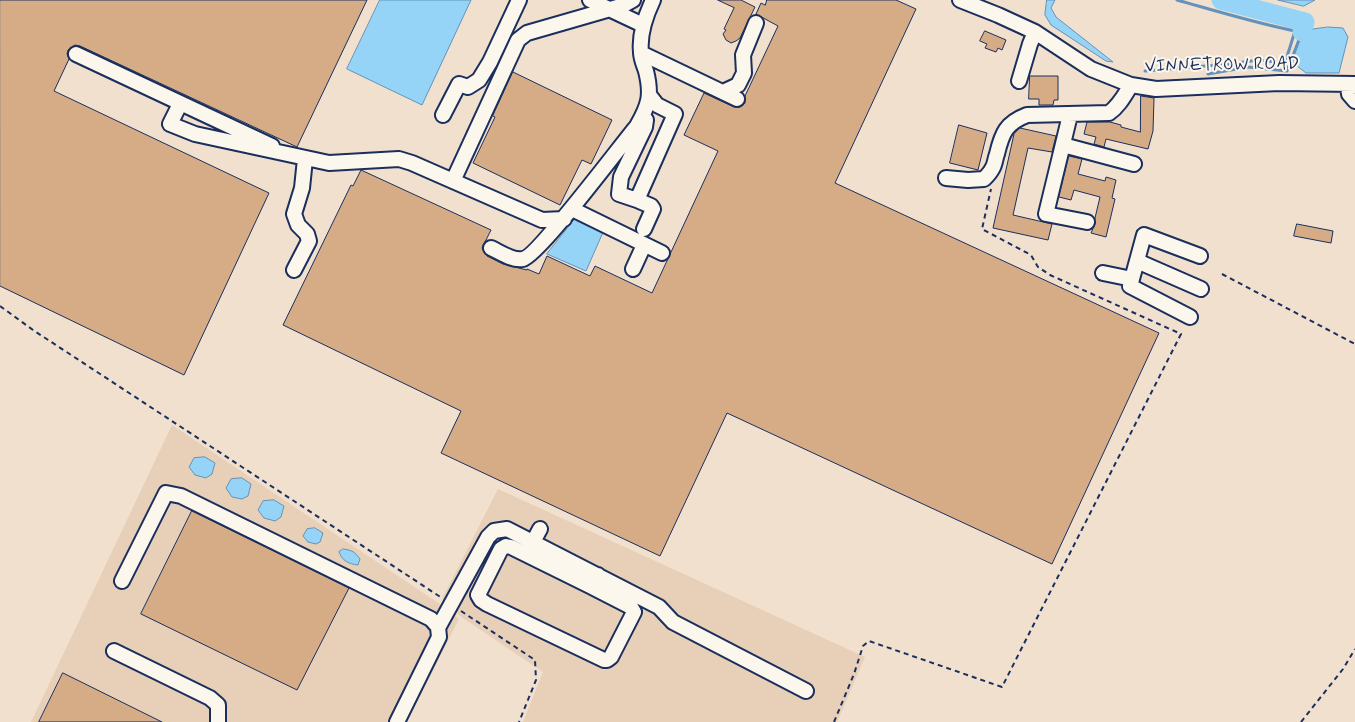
<!DOCTYPE html>
<html>
<head>
<meta charset="utf-8">
<style>
	body { margin:0 }
	canvas { display:block; background:#f0e0cd }
</style>
</head>
<body>
<canvas width="1355" height="722"></canvas>
<script>
const context = document.querySelector('canvas').getContext('2d');
context.lineJoin = 'round';
function fill(path, color) {
  context.fillStyle = color;
  context.fill(path, 'evenodd');
}
function strokePath(path, color, width, dash) {
  context.strokeStyle = color;
  context.lineWidth = width;
  context.lineCap = dash ? 'butt' : 'round';
  context.setLineDash(dash || []);
  context.stroke(path);
}
function write(font, color, halo, rows, align = 'center') {
  context.font = font + ' Mynerve,sans-serif';
  context.lineWidth = 4;
  context.setLineDash([]);
  context.textBaseline = 'middle';
  context.strokeStyle = halo;
  context.fillStyle = color;
  for (const [text, x, y, turn = 0] of rows) {
    context.save();
    context.translate(x, y);
    context.rotate((+turn || 0) * Math.PI / 180);
    context.textAlign = isNaN(turn) ? turn : align;
    if (halo) context.strokeText(text, 0, 0);
    context.fillText(text, 0, 0);
    context.restore();
  }
}
fill(new Path2D(`
	M172 425 437 602 459 619 407 722H31Z
	M498 489 865 657 837 722H523L543 672 460 616 442 599Z`), '#e8d0b8');
const water = new Path2D(`
	M380 0H471L422 105 347 69Z
	M1047 0H1055L1051 8 1056 17 1113 62 1106 61 1051 25 1045 15Z
	M1278 0H1315L1304 6Z
	M1328 27 1343 28 1348 37 1339 73H1306L1292 62 1302 32 1313 29Z
	M576 218 604 230 586 271 547 254Z
	M205 457 215 463 212 474 206 478 195 475 189 467 194 458Z
	M242 478 251 484 248 496 242 499 232 497 226 488 231 479Z
	M274 500 284 506 281 517 275 521 264 518 258 510 263 501Z
	M315 528 323 533 320 542 316 544 308 542 303 536 307 529Z
	M343 549C352 550 355 552 360 559L358 565C349 564 342 561 339 552Z`);
fill(water, '#95d4f7');
strokePath(water, '#6492ba', 1);
strokePath(new Path2D(`
	M1145 71 1229 64 1259 60 1285 63 1295 31C1255 23 1216 11 1177 0
	M1208 74 1248 67 1287 71 1302 32`), '#6492ba', 3);
strokePath(new Path2D(`
	M1221 0 1305 22 1302 32`), '#95d4f7', 19);
const building = new Path2D(`
	M0 0H367L297 147 80 46 75 45 68 50 67 54 69 59 54 91 269 193 184 375 0 286Z
	M718 0H741L755 7 740 38 736 41 731 43 726 40 723 34 726 30 724 29 734 8Z
	M767 0H896L916 9 835 183 1159 333 1052 564 727 413 660 556 441 453 461 411 283 325 351 185 353 186 361 170 491 230 482 248 487 256 503 264 527 270V269L539 274 547 256 590 276 595 266 652 293 718 151 684 135 704 93 734 107H740L745 103V96L778 26 756 14 761 3 765 5Z
	M985 31 1006 40 1002 50 998 48 996 52 985 48 987 44 980 41Z
	M513 72 612 120 591 164 582 160 560 205 473 163 495 117 493 116Z
	M1030 76H1058V100H1054L1053 105H1039V99H1029Z
	M1141 96 1154 98 1153 131 1148 149 1106 139 1104 147 1094 144 1096 137 1084 134 1087 122H1110L1121 125V127L1140 132Z
	M959 125 987 133 978 170 950 163Z
	M1020 128 1056 136 1052 152 1028 148 1013 215 1052 224 1048 240 993 228 1014 134Z
	M1069 156 1082 159 1078 174 1105 181 1106 177 1116 180 1112 198 1115 199 1106 237 1091 233 1095 224V218L1100 197 1074 190 1071 200 1059 197Z
	M1297 224 1333 231 1331 243 1294 236Z
	M192 511 349 588 297 690 141 614Z
	M63 673 162 722H39Z`);
fill(building, '#d5ac86');
strokePath(building, '#1b2f5e', 1);
const minor = new Path2D(`
	M590 0 643 25
	M960 0 998 15 1035 32 1091 69 1131 85 1156 89 1279 83 1355 84
	M641 53 737 99
	M76 54 272 146
	M1019 81 1030 44 1035 32
	M1348 84 1349 94 1355 101
	M723 92 738 85 744 73 743 55 756 23
	M180 104 170 124 195 134 329 163 399 159 412 163 542 220 564 219
	M443 115 459 84 468 87 479 80 490 62 519 0
	M1070 115 1046 214 1087 222
	M646 120 645 127 621 177 619 194 637 200 675 114 657 105 650 96
	M1063 145 1134 164
	M946 178 968 180 984 179C987 176 990 173 992 169 995 165 995 159 997 154 1002 133 1006 123 1027 115L1109 113C1119 106 1124 96 1131 85
	M453 181 518 40 527 33 624 5 633 0
	M637 200 651 206 653 209 644 229
	M572 209 662 253
	M491 248C500 252 512 261 523 259 538 256 621 145 637 126 649 105 652 95 646 71 644 65 641 59 641 52 639 34 645 17 653 0
	M1137 261 1201 289
	M633 269 644 245
	M294 270 309 241 307 234 298 225 294 214 302 188 305 159
	M1103 273 1132 279 1144 235 1200 256
	M1132 279 1130 286 1190 317
	M533 542 540 529
	M122 581 166 493 181 496 431 619 438 627 439 637 397 722
	M592 587 511 547 506 546 501 549 478 595 481 600 487 604 604 660H607L611 657 634 612 631 607 592 587 598 575
	M438 628 488 537 494 531 507 529 659 607 673 622 806 691
	M114 651 210 698 218 705V722`);
strokePath(minor, '#1b2f5e', 18);
strokePath(new Path2D(`
	M1222 274 1355 344
	M0 306 33 330 442 598
	M461 611 535 660 536 680 519 722
	M834 722 854 674 863 646 869 641 1002 687 1181 334 1050 275 1038 267 1031 255 982 229 991 189
	M1301 722 1343 669 1355 649`), '#1b2f5e', 2, [5, 4]);
strokePath(minor, '#fbf7ec', 14);
write('18px', '#1b2f5e', '#fbf7ec', [
	["VINNETROW ROAD",1222,66,-1]
]);
</script>
</body>
</html>
